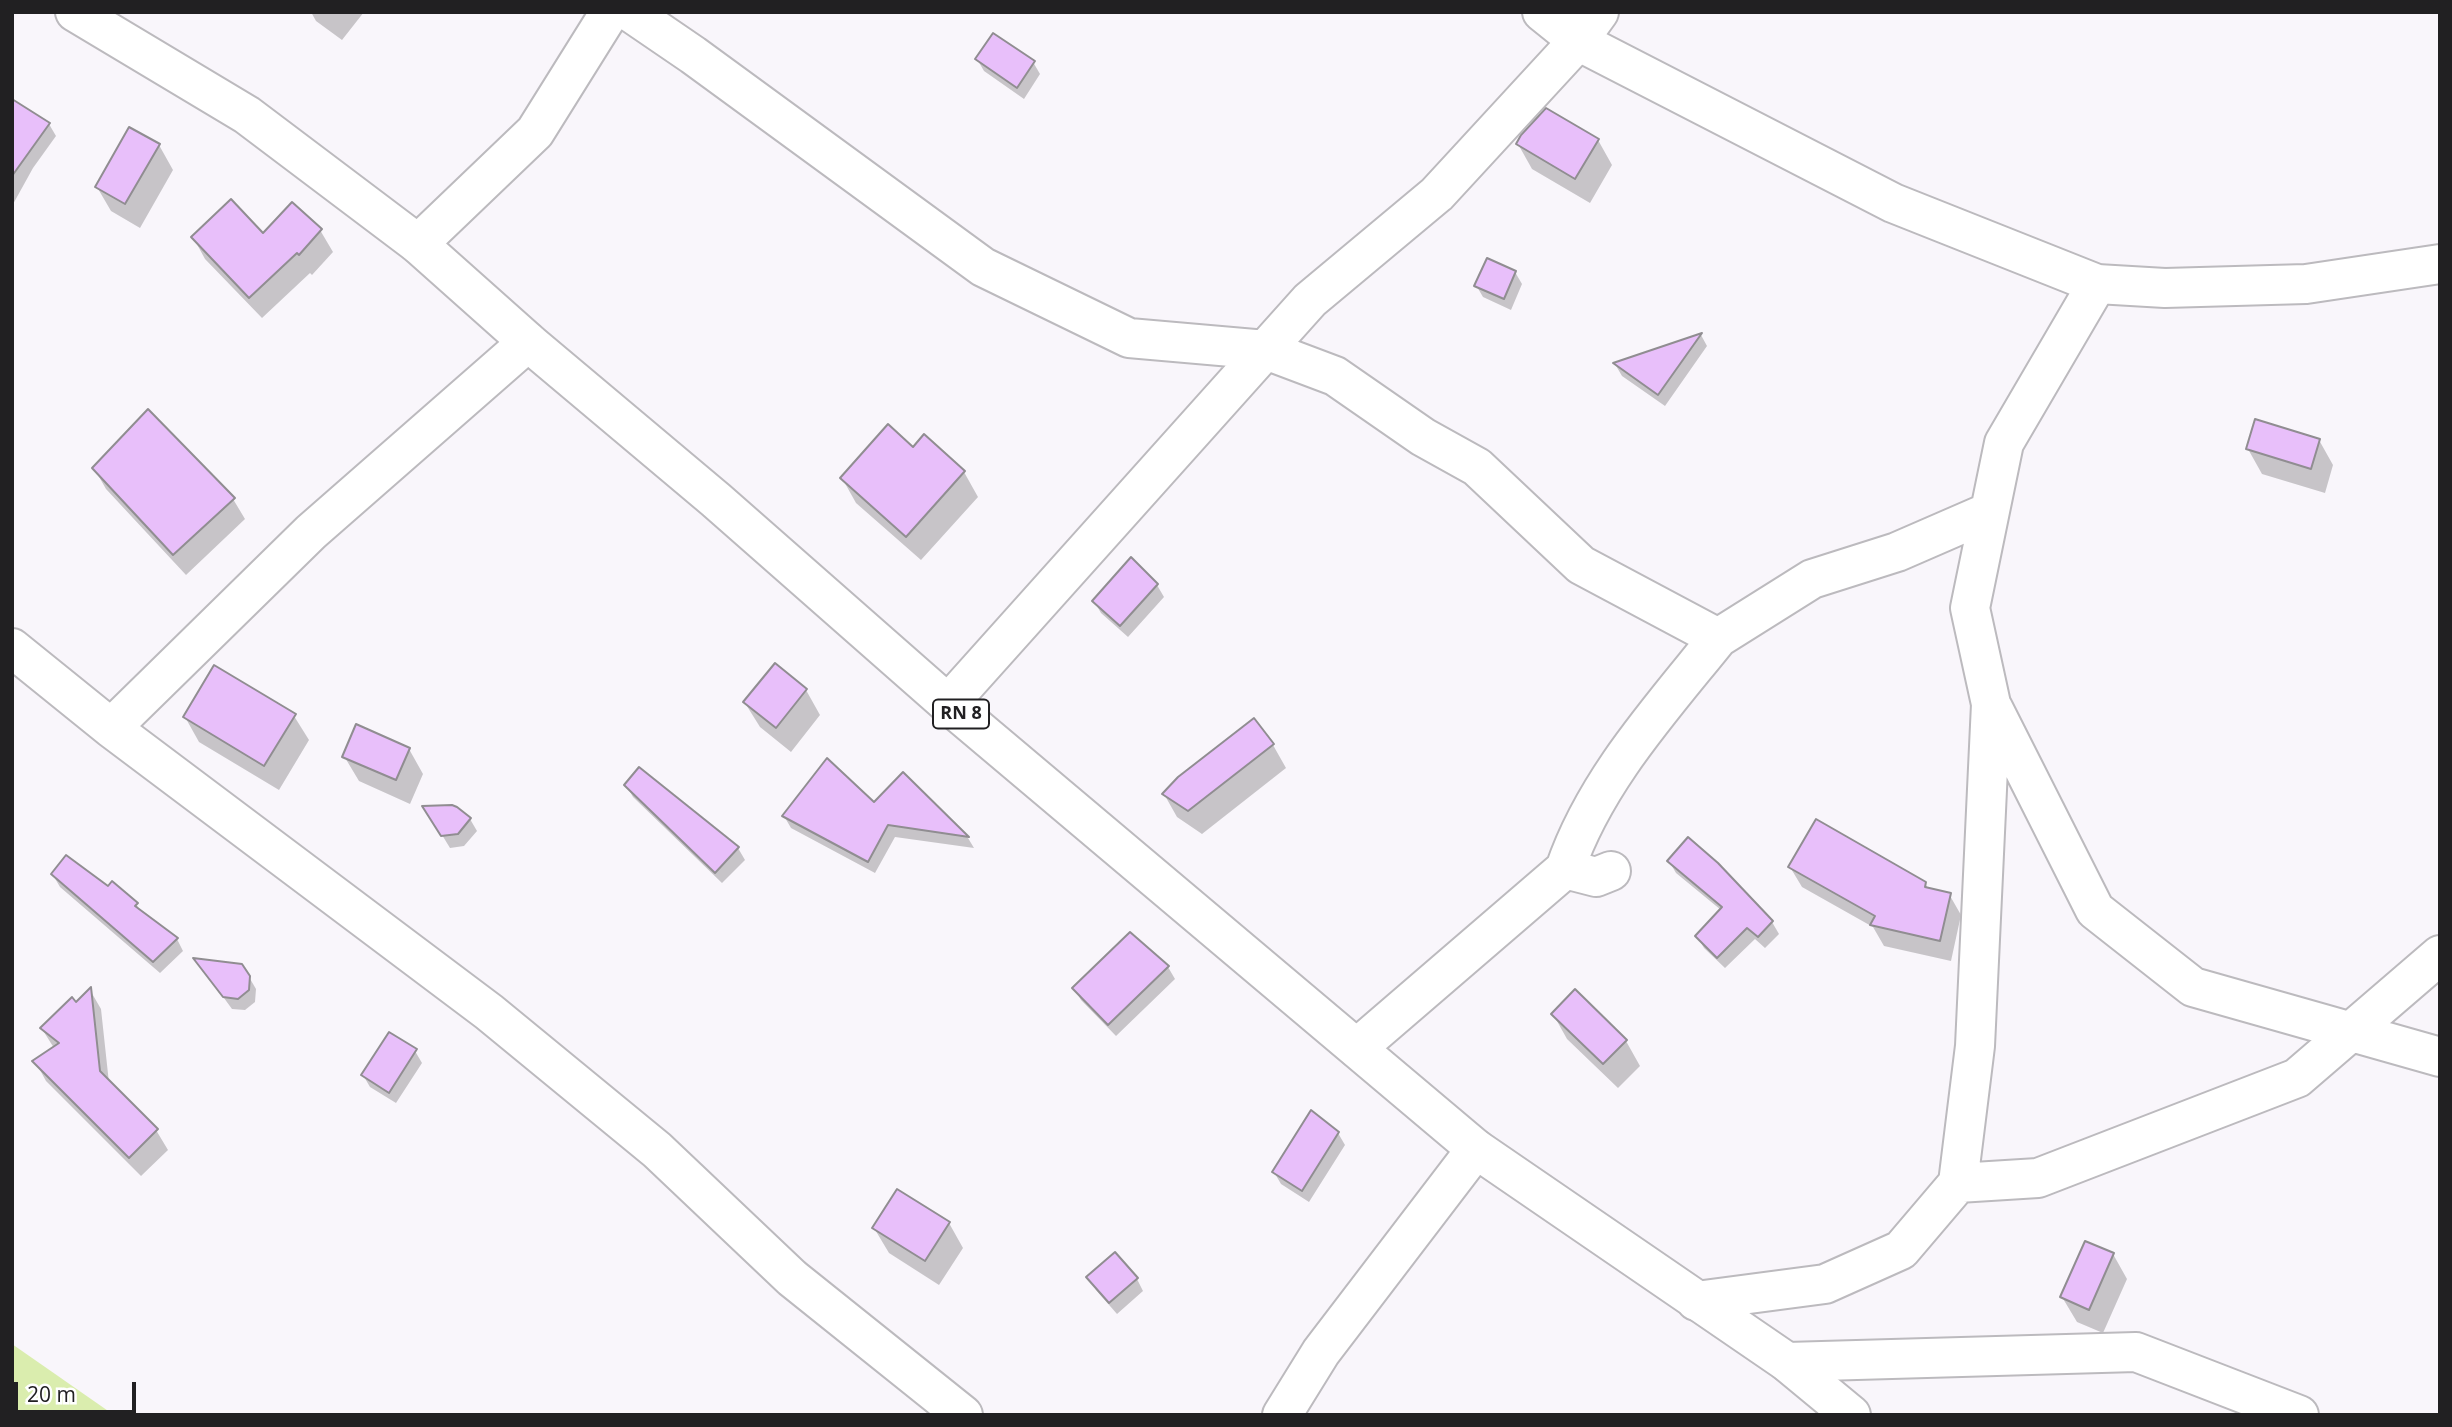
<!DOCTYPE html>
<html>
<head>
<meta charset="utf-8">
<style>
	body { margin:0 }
	#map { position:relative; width:2452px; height:1427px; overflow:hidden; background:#f9f6fb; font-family:"Open Sans",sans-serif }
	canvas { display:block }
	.frame { position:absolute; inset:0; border:14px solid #212022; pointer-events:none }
	.scale { position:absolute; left:14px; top:1382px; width:122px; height:32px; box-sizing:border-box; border:4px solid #212022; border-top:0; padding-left:9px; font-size:21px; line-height:24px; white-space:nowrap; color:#212022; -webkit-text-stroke:5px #fff; paint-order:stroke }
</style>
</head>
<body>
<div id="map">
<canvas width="2452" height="1427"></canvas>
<div class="frame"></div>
<div class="scale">20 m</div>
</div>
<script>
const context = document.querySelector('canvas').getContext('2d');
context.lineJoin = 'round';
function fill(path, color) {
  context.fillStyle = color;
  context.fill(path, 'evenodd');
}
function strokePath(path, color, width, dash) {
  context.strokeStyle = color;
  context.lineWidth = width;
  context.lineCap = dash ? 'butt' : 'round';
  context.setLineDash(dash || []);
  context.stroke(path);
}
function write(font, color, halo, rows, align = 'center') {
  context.font = font + ' "Open Sans",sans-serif';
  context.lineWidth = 5;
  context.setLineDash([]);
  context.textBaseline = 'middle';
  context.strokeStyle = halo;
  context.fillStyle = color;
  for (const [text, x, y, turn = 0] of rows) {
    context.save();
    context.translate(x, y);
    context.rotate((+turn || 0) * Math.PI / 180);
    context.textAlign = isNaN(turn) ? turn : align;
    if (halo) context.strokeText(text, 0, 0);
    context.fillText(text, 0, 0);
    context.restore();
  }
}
fill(new Path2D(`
	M12 1344 114 1415H12Z`), '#daedae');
fill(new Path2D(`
	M311 12H364L342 40 316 21Z
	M977 59 1033 62 1040 74 1024 99 984 71Z
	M12 101 49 124 56 136 33 168 12 206Z
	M1598 140 1612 165 1590 203 1532 169 1518 144Z
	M159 145 173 170 140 228 111 211 97 187Z
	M320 230 333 252 312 275 310 273 262 318 205 259 193 237 263 235Z
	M1515 272 1522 284 1511 310 1483 297 1476 285Z
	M1701 335 1707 346 1665 406 1622 376 1615 364Z
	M2319 440 2333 465 2325 493 2262 474 2248 449Z
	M94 468 233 499 245 519 186 575 106 489Z
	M964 472 978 497 921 560 856 503 842 478Z
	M1157 585 1164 597 1128 637 1101 613 1094 601Z
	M806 690 820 715 791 752 760 727 745 703Z
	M294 716 309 740 279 790 199 742 185 717Z
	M1253 720 1273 745 1286 768 1202 834 1177 817 1164 794Z
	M409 749 423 774 410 804 359 781 344 756Z
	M903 775 968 838 974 848 895 837 875 873 791 828 784 816 874 805Z
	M626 785 738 848 745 860 722 883 633 797Z
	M425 807 456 808 470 819 477 831 464 846 450 848Z
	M1669 861 1772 922 1779 934 1765 948 1755 939 1725 968 1704 948 1697 936 1721 910 1676 873Z
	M1790 867 1925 884 1928 888 1949 894 1961 915 1951 961 1884 946 1873 927 1802 887Z
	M53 875 108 888 136 904 141 912 177 939 183 951 160 973 60 887Z
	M197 961 249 977 256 989 255 1002 245 1010 232 1009Z
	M1168 967 1175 979 1116 1036 1081 1000 1074 988Z
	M90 990 101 1009 109 1083 156 1130 168 1150 141 1176 46 1081 35 1061 54 1048 42 1029 76 1005Z
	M1575 992 1626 1041 1640 1066 1618 1088 1567 1039 1553 1014Z
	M415 1051 422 1063 396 1103 370 1087 363 1075Z
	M1338 1133 1345 1145 1309 1202 1281 1184 1274 1172Z
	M949 1223 963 1248 939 1285 889 1253 874 1228Z
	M2113 1254 2127 1279 2103 1333 2077 1322 2062 1297Z
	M1089 1278 1137 1279 1143 1291 1117 1314 1096 1290Z`), '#0003');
const building = new Path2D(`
	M993 33 1035 61 1017 88 975 59Z
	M12 99 50 123 12 176Z
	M1546 108 1599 139 1575 179 1516 144 1521 135Z
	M129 127 160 144 125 204 95 187Z
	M231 199 263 233 292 202 322 229 299 255 297 253 249 298 191 237Z
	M1487 258 1516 271 1504 299 1474 286Z
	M1702 333 1658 395 1613 363Z
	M148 409 235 498 173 555 92 468Z
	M2255 419 2320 439 2311 469 2246 449Z
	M888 424 913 447 924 434 965 471 906 537 840 478Z
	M1131 557 1158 584 1120 626 1092 601Z
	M775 663 807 689 776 728 743 702Z
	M214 665 296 714 264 766 183 717Z
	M1254 718 1274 744 1188 811 1162 794 1178 777Z
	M356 724 410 748 396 780 342 757Z
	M827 758 874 802 903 772 969 837 888 825 868 862 782 816Z
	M639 767 739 847 715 873 624 785Z
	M452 805 457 807 471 818 458 834 441 836 422 806Z
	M1816 819 1926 882 1925 887 1951 893 1940 941 1870 925 1875 916 1788 867Z
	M1688 837 1718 863 1773 921 1758 937 1747 928 1717 958 1695 936 1722 907 1667 861Z
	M66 855 108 886 112 881 138 903 135 906 178 938 153 962 51 874Z
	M1130 932 1169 966 1108 1025 1072 988Z
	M193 958 242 964 250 976 249 990 238 999 223 997Z
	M91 987 100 1071 158 1129 129 1158 32 1061 59 1043 40 1028 72 997 76 1002Z
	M1575 989 1627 1040 1603 1064 1551 1014Z
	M389 1032 417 1049 389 1093 361 1075Z
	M1311 1110 1339 1132 1302 1191 1272 1172Z
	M897 1189 950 1222 925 1261 872 1228Z
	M2085 1241 2114 1253 2089 1310 2060 1297Z
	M1115 1252 1138 1278 1109 1303 1086 1277Z`);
fill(building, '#e8bffa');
strokePath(building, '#908d91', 2);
const street = new Path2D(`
	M630 12 693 55 983 267 1129 338 1266 350 1335 376 1423 437 1477 467 1581 565 1718 638 1812 579 1897 552 1989 512
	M418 244 535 132 610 12
	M12 648 111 728 489 1012 657 1150 792 1278 963 1415
	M948 704 1310 300 1437 194 1578 41 1599 12
	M1993 708 2095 910 2193 987 2440 1057
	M111 728 311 532 528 342
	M1565 869C1595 781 1661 709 1718 638
	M1357 1048 1565 869 1596 877 1611 871
	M1958 1183 1975 1046 1991 704 1970 608 2004 443 2097 284
	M1696 1301 1825 1284 1901 1250 1958 1183 2038 1178 2297 1078 2440 955
	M1787 1362 2136 1352 2299 1415
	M1282 1415 1321 1352 1476 1149`);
const secondary = new Path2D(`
	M1542 12 1578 41 1893 203 2097 284 2165 288 2306 284 2440 264`);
const primary = new Path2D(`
	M75 12 247 115 418 244 528 342 716 500 948 704 1476 1149 1787 1362 1851 1415`);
strokePath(street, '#bcbabe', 42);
strokePath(secondary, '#bcbabe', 42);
strokePath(primary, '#bcbabe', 42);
strokePath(street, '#fff', 38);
strokePath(secondary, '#fff', 38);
strokePath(primary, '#fff', 38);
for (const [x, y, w] of [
	[961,714,56]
]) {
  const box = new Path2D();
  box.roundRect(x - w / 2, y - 14.5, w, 29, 5);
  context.fillStyle = '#fff';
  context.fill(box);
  strokePath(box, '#212022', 2);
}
write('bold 18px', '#212022', null, [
	["RN 8",961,714]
]);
</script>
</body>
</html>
